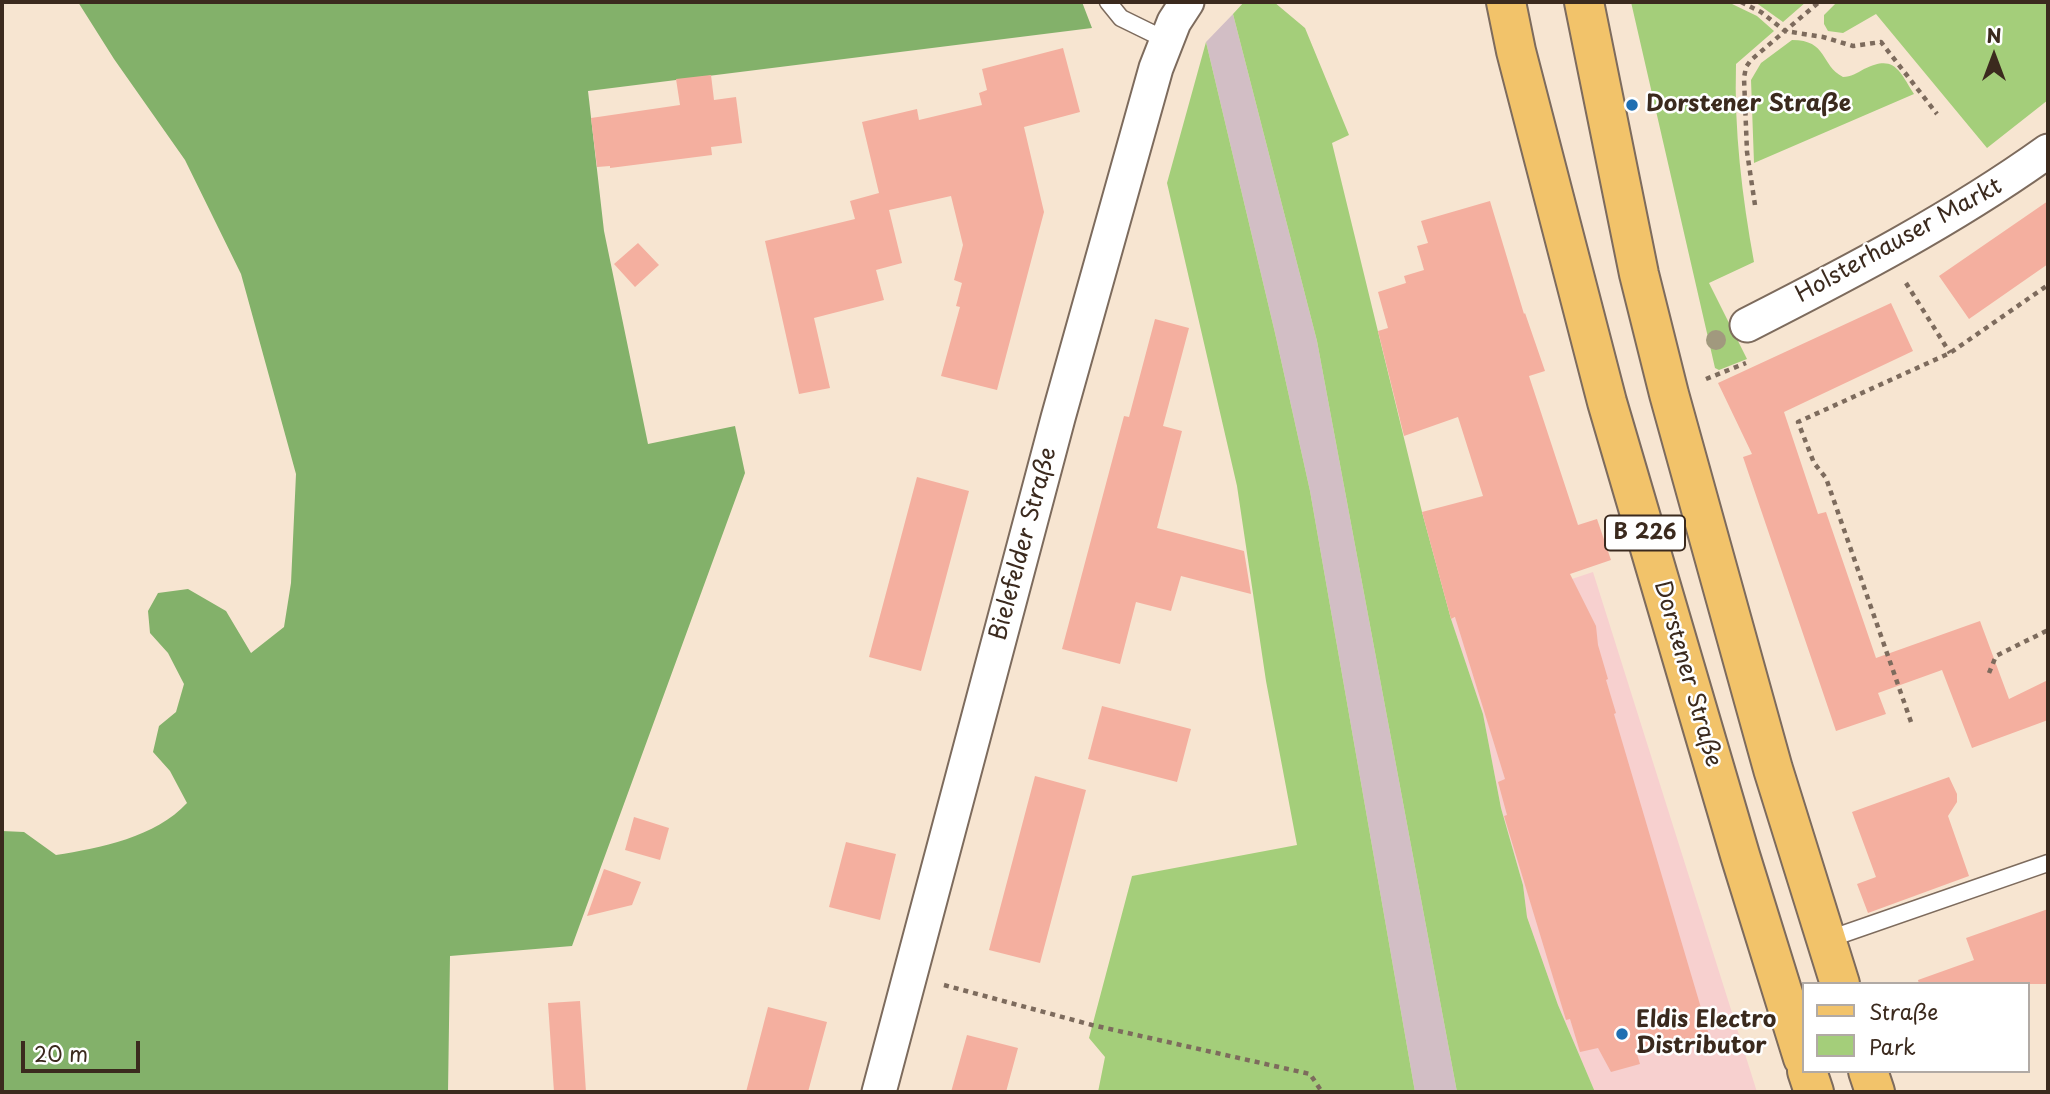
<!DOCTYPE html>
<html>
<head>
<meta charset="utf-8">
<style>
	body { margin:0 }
	#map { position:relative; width:2050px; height:1094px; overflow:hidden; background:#f7e5d1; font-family:"Playpen Sans",sans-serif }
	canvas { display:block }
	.frame { position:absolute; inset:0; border:4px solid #3b2a1e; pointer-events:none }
	.legend { position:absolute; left:1802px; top:982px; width:228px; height:91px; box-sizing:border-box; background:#fff; border:2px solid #b1aaa5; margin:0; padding:9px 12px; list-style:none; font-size:21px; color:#3b2a1e }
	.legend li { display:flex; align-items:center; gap:14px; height:35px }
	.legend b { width:35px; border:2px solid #b1aaa5 }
	.north { position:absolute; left:1959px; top:21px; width:70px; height:70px; -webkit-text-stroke:5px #fff; paint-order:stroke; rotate:0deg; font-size:19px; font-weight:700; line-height:28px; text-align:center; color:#3b2a1e }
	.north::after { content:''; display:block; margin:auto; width:24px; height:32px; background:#3b2a1e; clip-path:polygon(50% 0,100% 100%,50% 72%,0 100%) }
	.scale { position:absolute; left:21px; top:1041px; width:119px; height:32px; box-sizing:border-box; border:4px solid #3b2a1e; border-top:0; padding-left:9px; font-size:21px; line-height:24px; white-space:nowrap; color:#3b2a1e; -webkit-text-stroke:5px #fff; paint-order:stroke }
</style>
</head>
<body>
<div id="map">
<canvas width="2050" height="1094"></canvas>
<div class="frame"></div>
<ul class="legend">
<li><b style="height:9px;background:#f2c36a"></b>Straße</li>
<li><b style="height:19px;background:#a4ce7a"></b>Park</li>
</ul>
<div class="north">N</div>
<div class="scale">20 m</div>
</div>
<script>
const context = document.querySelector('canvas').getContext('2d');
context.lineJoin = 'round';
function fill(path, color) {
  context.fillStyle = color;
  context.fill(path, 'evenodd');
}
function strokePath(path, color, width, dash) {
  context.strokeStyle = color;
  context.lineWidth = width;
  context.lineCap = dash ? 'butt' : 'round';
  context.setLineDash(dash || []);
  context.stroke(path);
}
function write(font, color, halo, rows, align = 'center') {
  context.font = font + ' "Playpen Sans",sans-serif';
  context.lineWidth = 5;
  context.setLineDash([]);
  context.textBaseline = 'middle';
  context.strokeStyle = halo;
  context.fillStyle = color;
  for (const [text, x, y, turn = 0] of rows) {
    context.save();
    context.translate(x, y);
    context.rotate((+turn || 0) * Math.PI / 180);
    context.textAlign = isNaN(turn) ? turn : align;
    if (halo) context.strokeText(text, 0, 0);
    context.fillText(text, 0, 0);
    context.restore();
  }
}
fill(new Path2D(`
	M1593 572 1757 1092H1595L1558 1005 1527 917 1523 885 1501 808 1483 714 1451 619Z`), '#f7d0cf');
fill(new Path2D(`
	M1233 14 1317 341 1457 1092H1415L1310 491 1275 333 1206 42Z`), '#d2bec5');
fill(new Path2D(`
	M1244 2H1274L1305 28 1349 135 1332 143 1422 512 1451 619 1483 714 1501 808 1523 885 1527 917 1558 1005 1595 1092H1457L1317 341 1233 14Z
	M1631 2 1730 3 1757 16 1774 31 1736 64C1734 130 1742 196 1754 262L1709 283 1747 359 1719 370 1715 368Z
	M1755 2H1806L1783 22Z
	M1837 2H2048V100L1987 148 1876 14 1843 33 1828 31 1824 24V15Z
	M1792 40C1828 40 1820 65 1843 77 1851 77 1857 73 1864 69 1894 54 1899 70 1914 94L1754 163 1751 80 1761 63Z
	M1206 42 1275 333 1310 491 1415 1092H1098L1105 1057 1089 1038 1132 876 1297 845 1266 681 1237 486 1167 183Z`), '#a4ce7a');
fill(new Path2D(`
	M78 2H1082L1092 28 588 91 604 231 648 444 735 426 745 473 572 946 450 956 448 1092H2V831L24 832 56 855C100 848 156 837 187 803L170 771 153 752 159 726 176 712 184 684 168 653 150 633 148 611 158 593 188 589 226 611 251 653 284 627 291 583 296 474 241 274 185 160 114 59Z`), '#83b16a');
fill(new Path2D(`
	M1063 48 1080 112 1024 127 1044 212 997 390 941 376 960 307 956 306 962 283 954 280 963 245 951 196 889 210 902 263 876 270 884 300 814 318 830 388 799 394 765 241 855 219 850 201 879 193 862 122 917 109 919 120 982 105 979 93 987 90 982 69Z
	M711 75 714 100 736 97 742 143 711 147 712 155 610 168V166L597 167 591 118 680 105 676 79Z
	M1490 201 1524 314 1525 313 1545 371 1529 376 1578 525 1597 519 1611 560 1570 574 1596 626 1598 645 1608 679 1606 680 1616 713 1614 714 1709 1035 1637 1054 1640 1064 1611 1072 1598 1048 1580 1052 1570 1019 1566 1020 1504 816 1507 815 1498 782 1505 779 1455 617 1451 619 1422 512 1483 496 1458 417 1404 436 1378 331 1388 328 1378 292 1406 283 1404 276 1424 270 1417 246 1428 243 1421 221Z
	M2048 201V264L1969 319 1939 276Z
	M638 243 659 265 635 287 614 264Z
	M1891 303 1913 351 1784 412 1818 514 1826 512 1876 658 1980 621 2009 699 2048 680V720L1972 748 1942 670 1878 693 1886 714 1836 731 1743 457 1752 454 1718 383Z
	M1155 319 1189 328 1163 426 1182 431 1157 528 1244 551 1251 594 1181 576 1171 611 1136 602 1120 664 1062 649 1124 416 1129 417Z
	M917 477 969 491 921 671 869 657Z
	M1102 706 1191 729 1177 782 1088 759Z
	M1035 776 1086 790 1040 963 989 950Z
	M1949 777 1957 794V802L1948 816 1969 876 1868 913 1857 884 1876 877 1852 812Z
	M634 817 669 828 660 860 625 850Z
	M846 842 896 854 880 920 829 907Z
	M604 869 641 882 632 905 587 916Z
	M2048 909V984H1919L1918 980 1974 960 1966 938Z
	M580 1001 586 1092H554L548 1003Z
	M768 1007 827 1022 808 1092H746Z
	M967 1035 1018 1048 1006 1092H951Z`), '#f4af9f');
const service = new Path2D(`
	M1108 2 1121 18 1166 40
	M1826 940 2048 863`);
const minor = new Path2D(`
	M1747 325C1851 272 1953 219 2048 151
	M879 1092 1058 418 1156 68 1174 22 1187 2`);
const primary = new Path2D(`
	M1506 2 1516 51 1607 402 1740 855 1803 1058
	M1584 2 1639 274 1669 394 1773 769 1840 984
	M1807 1071 1814 1092
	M1868 1071 1875 1092`);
strokePath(service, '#7d6b5d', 19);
strokePath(minor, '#7d6b5d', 37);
strokePath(primary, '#7d6b5d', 42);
strokePath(new Path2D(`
	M1741 2 1761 12 1785 31 1823 37 1853 46 1881 42 1937 114
	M1755 205 1747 152 1744 78 1746 67 1751 60 1819 2
	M1906 283 1950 353
	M1706 379 1746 363
	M1989 673 1996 656 2048 630
	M1911 722 1826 478 1814 463 1798 422 1950 353 2048 285
	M944 985 1092 1025 1310 1074 1322 1092`), '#7d6b5d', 4.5, [5, 5]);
strokePath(service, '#fff', 16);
strokePath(minor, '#fff', 33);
strokePath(primary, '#f2c36a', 38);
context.fillStyle = '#a1997e';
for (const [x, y] of [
	[1716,340]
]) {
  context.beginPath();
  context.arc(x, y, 10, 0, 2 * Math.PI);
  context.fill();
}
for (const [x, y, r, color] of [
	[1632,105,7,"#1f6fb2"],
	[1622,1034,7,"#1f6fb2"]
]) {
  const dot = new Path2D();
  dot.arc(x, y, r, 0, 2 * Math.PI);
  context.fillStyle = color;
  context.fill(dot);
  strokePath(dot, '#fff', 2.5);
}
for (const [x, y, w] of [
	[1645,533,80]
]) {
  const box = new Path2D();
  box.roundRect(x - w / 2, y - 17.5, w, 35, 5);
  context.fillStyle = '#fff';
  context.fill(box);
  strokePath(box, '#3b2a1e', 2);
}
write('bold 21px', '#3b2a1e', null, [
	["B 226",1645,533]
]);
write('bold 23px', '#3b2a1e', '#fff', [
	["Dorstener Straße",1646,105],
	["Eldis Electro",1636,1021],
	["Distributor",1636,1047]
], 'left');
write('23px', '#3b2a1e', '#fff', [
	["Holsterhauser Markt",1899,241,-29],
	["Bielefelder Straße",1024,544,-75],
	["Dorstener Straße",1687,674,74]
]);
</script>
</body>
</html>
